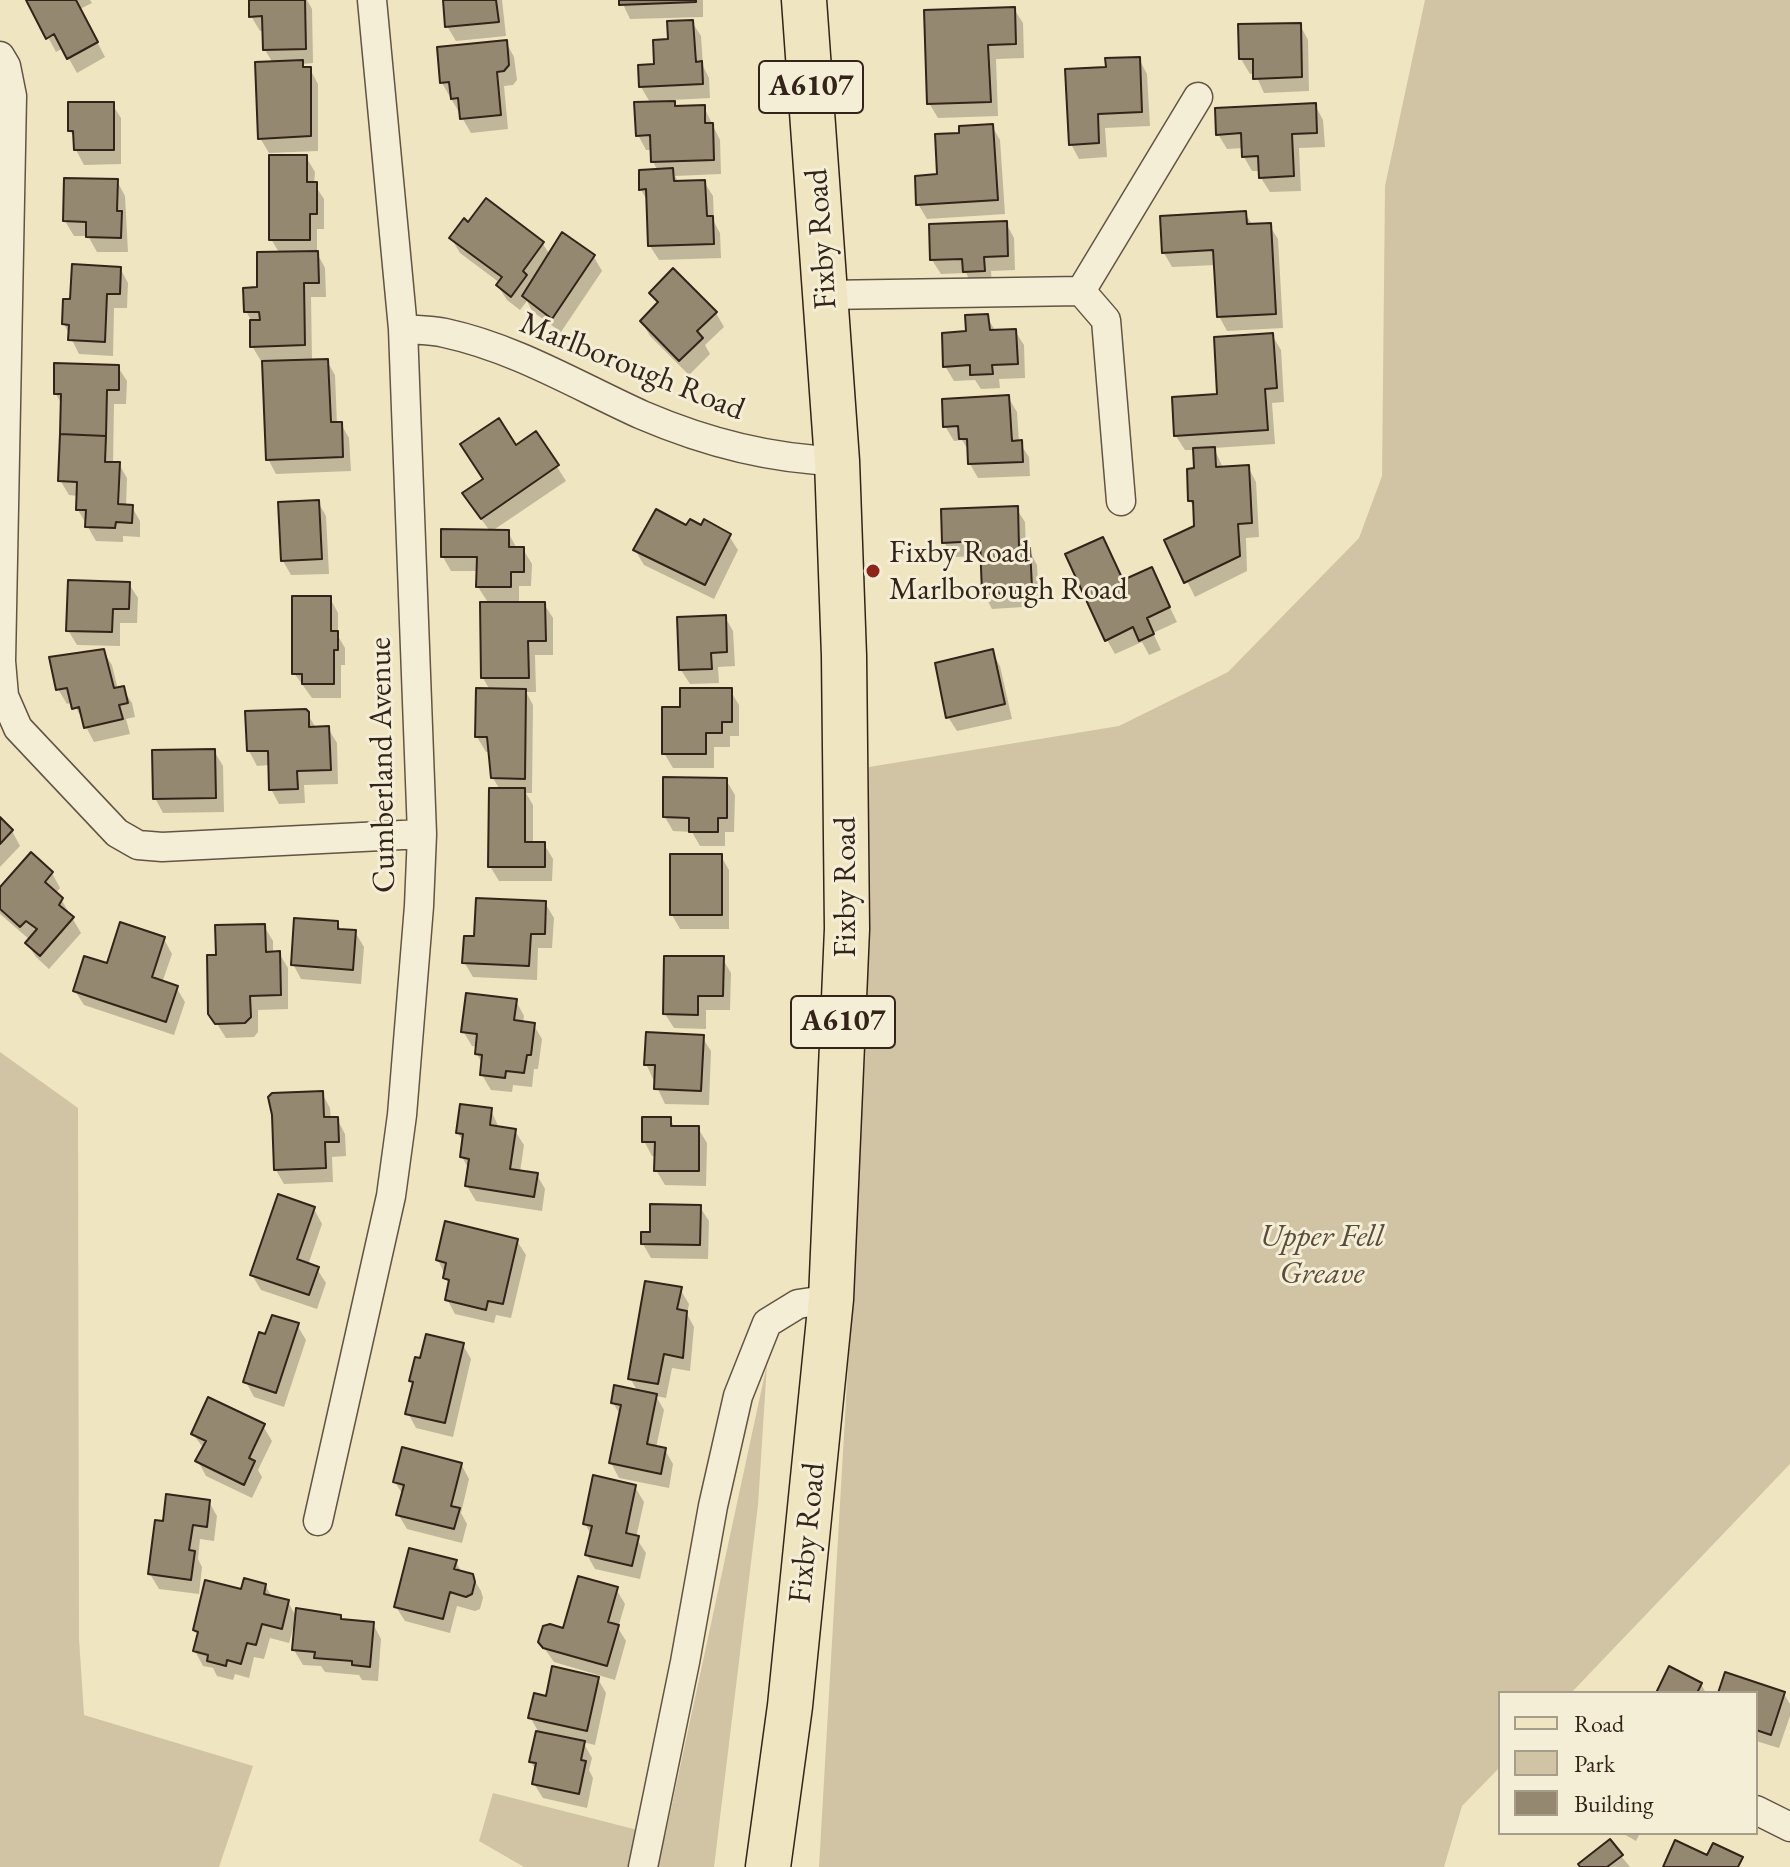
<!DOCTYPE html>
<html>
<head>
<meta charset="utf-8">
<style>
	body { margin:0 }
	#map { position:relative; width:1790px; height:1867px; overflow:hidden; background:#f0e5c1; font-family:"EB Garamond",serif }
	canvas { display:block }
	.legend { position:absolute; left:1498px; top:1691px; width:260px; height:144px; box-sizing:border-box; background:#f5eed7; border:2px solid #a79d8b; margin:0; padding:10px 14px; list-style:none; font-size:24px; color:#332319 }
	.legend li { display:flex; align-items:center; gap:16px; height:40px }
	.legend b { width:40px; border:2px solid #a79d8b }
</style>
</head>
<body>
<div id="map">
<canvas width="1790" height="1867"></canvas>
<ul class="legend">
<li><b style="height:10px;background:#f0e5c1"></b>Road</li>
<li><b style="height:22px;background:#d0c4a4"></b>Park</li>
<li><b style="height:22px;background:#958870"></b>Building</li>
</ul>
</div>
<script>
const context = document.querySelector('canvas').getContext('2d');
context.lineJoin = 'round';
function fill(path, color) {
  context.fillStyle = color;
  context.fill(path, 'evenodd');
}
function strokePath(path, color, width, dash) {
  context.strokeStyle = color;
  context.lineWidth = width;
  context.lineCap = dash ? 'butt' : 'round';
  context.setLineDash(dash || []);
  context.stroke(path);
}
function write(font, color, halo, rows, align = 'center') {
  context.font = font + ' "EB Garamond",serif';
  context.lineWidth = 6;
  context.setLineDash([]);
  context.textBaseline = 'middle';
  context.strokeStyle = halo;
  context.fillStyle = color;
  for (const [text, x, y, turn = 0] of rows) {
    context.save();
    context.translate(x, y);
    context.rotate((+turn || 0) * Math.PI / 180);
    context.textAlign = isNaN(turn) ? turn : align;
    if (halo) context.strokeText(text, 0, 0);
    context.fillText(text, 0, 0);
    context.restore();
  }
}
fill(new Path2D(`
	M1425 0H1790V1464L1571 1693H1500V1767L1462 1806 1444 1867H819L849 1348 869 767 1119 726 1228 672 1359 538 1382 476 1385 186Z
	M0 1052 78 1108 79 1638 84 1715 253 1766 219 1867H0Z
	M767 1364 758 1505 714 1867H524L479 1841 493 1793 665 1837Z`), '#d0c4a4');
fill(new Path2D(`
	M28 0H90L92 3 80 9 105 57 77 73 63 48 56 52Z
	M251 0H307L312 9 313 63 302 64 306 69H310L318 84V151L269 153 260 138 273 63 265 50 264 31H260L251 16Z
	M445 0H502L506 36 456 41 447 26Z
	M621 0H703V17L630 19Z
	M1014 9 1023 23 1024 58 996 59 998 116 938 118 929 103Z
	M692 22 701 36 703 66 709 78 710 98 672 100 677 108 704 107 720 140 721 174 675 176 679 183 704 182 713 196 714 222 720 233 721 258 659 260 650 246 649 203 641 190V172L658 171 653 162 652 150H646L638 135 651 104 641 87 670 41Z
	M1300 25 1308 40 1309 91 1264 93 1255 73 1250 74 1241 59Z
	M506 42 514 57 517 80 513 85 504 86 508 129 471 133 442 83Z
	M1139 59 1147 74 1150 126 1105 128 1107 157 1079 159 1071 144 1108 69Z
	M112 104 121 118V164L84 165 76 150 75 140 70 130Z
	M1315 105 1323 120 1325 147 1299 148 1301 191 1270 192 1261 178V171H1252L1244 157V148L1227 149 1218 134Z
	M992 126 1000 140 1005 214 927 219 918 204 939 176 962 134Z
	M306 157 315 172 314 184 324 199V229H317V253L325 268 326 297H311L312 361H327L335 375 337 424H341L349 438 351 471 276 474 268 459 264 361H261L252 346V322L246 311 280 254 271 239Z
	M117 181 125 196 128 252H97L88 236H74L65 221Z
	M1245 213 1253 226 1269 225 1278 239 1283 328 1227 331 1219 316 1216 265 1172 267 1164 253Z
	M1006 223 1014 238 1015 270 991 271 992 285 973 286 966 273 941 274 932 260Z
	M563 235 594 257 602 271 561 332 532 311 527 301 520 310 507 300 498 286 500 283 460 253 451 238 543 244 550 255Z
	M120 268 128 283 127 308H114L113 356 79 354 64 324Z
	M651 293 716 313 724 327 705 345 710 354 689 375 650 336 642 322 658 305Z
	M987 317 996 332 1015 331 1024 345 1025 378 999 379 1000 388 981 389 975 380 954 381 945 366 969 333Z
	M1272 335 1281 350 1284 402 1272 403 1275 444 1214 448 1223 468 1248 467 1256 482 1259 537 1246 538 1247 571 1195 597 1167 541 1196 527 1195 510 1190 501 1196 470 1195 450H1185L1176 436 1219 396Z
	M118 367 127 381 126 404H114L113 464H119L127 478 126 506 132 507 140 521V537L123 536V542L96 541 78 510V496L69 495 60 480 62 405 56 394Z
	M1008 397 1017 412 1019 442 1029 457 1030 476 978 478 970 464V453L962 440 954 441 945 426Z
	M536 434 566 481 492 531 508 532 517 549H523L532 564 531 586H519V604H544L553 618V655H535L536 692H526L533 705 532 793H526L533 805V844H544L553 859 552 881H499L490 866 500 790 493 778 491 752H486L477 737 490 690 483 678 489 604 478 587 479 571H451L443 557 490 531 473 508 485 480 516 447Z
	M318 502 326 516 329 574 291 575 283 561Z
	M1016 508 1025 522 1026 550H1029L1037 565 1039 601H1023L1024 607 992 609 984 594 982 556 953 557 944 542Z
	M687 528 729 536 738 550 714 599 644 565 635 550Z
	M1151 569 1177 622 1153 633 1161 650 1149 655 1142 642 1115 654 1107 640 1123 582Z
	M129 584 138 598 137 623H120V646L77 645 68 630Z
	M330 598 338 613V636L345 648V665H341V698H312L294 673Z
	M725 617 733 631 735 666 718 667 719 683 690 684 681 670Z
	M103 651 112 665 118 690 123 689 132 703 135 717 126 719 130 734 94 742 73 702 67 704 58 689Z
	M992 652 1000 666 1012 719 957 731 948 717Z
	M730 690 739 705V736H730V747H714V768H673L664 753 682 709Z
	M307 713 316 728H328L337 743 338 784 304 785 305 803 279 804 271 789 270 765 257 766 249 751Z
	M214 751 223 766 224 812 163 813 155 798Z
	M726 780 735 795 734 832H725V846H700L692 832 673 831 665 817Z
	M0 820 12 831 20 846 0 867Z
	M721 856 729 870V929H680L672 915Z
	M52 873 60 888 55 894 61 899 81 933 49 969 36 957 27 943 30 940 0 914V890Z
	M545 903 554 918 552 948H538L537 980 473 977 464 962 476 938Z
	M337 923 342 931 355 932 364 947 361 984 301 979 293 964Z
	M264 926 273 941V953H279L288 968V1009L258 1010V1032L254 1037 226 1038 210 1013 218 957Z
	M164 939 172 954 162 983 176 987 185 1002 174 1035 84 1005 75 991 108 966Z
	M722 958 731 973 730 1010H706V1029L674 1028 665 1014Z
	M516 1001 524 1016 523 1023 533 1024 542 1039 538 1069H534L532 1087 513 1085 512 1092 491 1090 482 1075 483 1065 477 1054 478 1047 472 1046 463 1031Z
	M702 1037 711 1051 709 1105 665 1104 646 1064Z
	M322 1093 330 1108 331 1119H337L345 1134 346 1156 332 1157 333 1182 284 1184 276 1170 274 1115Z
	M491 1110 499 1128 515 1131 524 1145 520 1172 537 1175 545 1189 542 1211 476 1201 467 1186 470 1171 462 1157 464 1143 458 1133Z
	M670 1119 675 1128H698L707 1143 706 1186 665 1185 656 1170V1156H652L644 1141Z
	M700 1207 709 1221 708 1259 651 1258 643 1244 652 1234Z
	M314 1209 322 1224 308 1265 317 1269 326 1283 317 1309 261 1290 252 1275Z
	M517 1241 526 1255 511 1318 496 1315 494 1323 455 1314 447 1299 450 1286 438 1260Z
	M680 1289 689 1304 687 1314 694 1327 690 1371 672 1368 666 1398 656 1396 664 1410 656 1448 665 1450 673 1464 669 1488 619 1478 611 1463 621 1416 613 1403 638 1392 630 1378Z
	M297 1325 306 1340 284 1407 254 1397 246 1382 267 1336Z
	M463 1345 471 1359 453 1437 416 1428 408 1413 414 1387 411 1381Z
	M263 1426 272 1441 258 1470 262 1477 252 1498 206 1476 198 1461 204 1449 193 1434Z
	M461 1464 469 1479 461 1513 467 1524 462 1543 407 1529 398 1514 403 1495 395 1482Z
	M635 1487 644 1502 636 1538 646 1553 640 1579 595 1569 587 1555 591 1535 585 1523Z
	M209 1502 217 1516 214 1541 200 1539 198 1559 202 1567 199 1594 159 1589 150 1574 165 1523Z
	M456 1562 462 1573 472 1576 481 1591 483 1598 480 1609 475 1611 457 1606 450 1633 405 1621 396 1607Z
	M265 1585 273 1598 288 1602 297 1618 340 1617 343 1621 373 1624 381 1639 378 1681 362 1680 359 1675 325 1672 321 1666 303 1665 294 1650 296 1625H294L289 1643 270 1638 264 1659 254 1657 249 1678 235 1674 233 1680 217 1676 213 1668 203 1666 195 1651 199 1637 195 1630 243 1591Z
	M616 1589 625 1604 618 1628 626 1641 615 1680 554 1662 540 1642 564 1631Z
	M1726 1674 1784 1694 1790 1704V1716L1779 1748 1756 1741V1693H1720Z
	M598 1679 606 1693 595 1745 583 1742 592 1758 589 1770 593 1778 587 1808 543 1798 534 1784 536 1771 531 1762 538 1731 530 1717 547 1698Z
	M1701 1684 1706 1693H1658Z
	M1622 1833H1640L1636 1841Z
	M1621 1856 1630 1867H1582Z`), '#0003');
const building = new Path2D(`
	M26 0H76L98 42 67 59 54 34 46 39Z
	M249 0H305L306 49 263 50 262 16 249 17Z
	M443 0H496L499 22 445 27Z
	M619 0H696V2L619 5Z
	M1015 7 1016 44 988 45 991 102 927 104 924 10Z
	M693 20 696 62 702 61 703 84 639 87 638 65 654 64 653 40 668 39 667 21Z
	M1301 23 1302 77 1253 79V59H1239L1238 24Z
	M507 40 509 65 504 71 497 72 501 115 460 119 458 98 451 99 449 82 440 83 437 47Z
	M1140 57 1142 112 1098 114 1099 143 1069 145 1065 69 1106 67 1105 58Z
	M303 60V67H311V136L258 139 255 62Z
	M675 101V106L705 105V123H713L714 160 651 162 650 135 636 136 634 102Z
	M68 102H114V150H74L73 131H68Z
	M1316 103 1317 133 1292 134 1294 176 1259 178 1258 156 1242 157 1241 133 1216 135 1215 108Z
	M993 124 998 200 916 205 915 176 937 174 935 134 959 133V126Z
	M269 155H307V182H317V214H310V240H269Z
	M673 168 674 181 705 180 707 216H713L714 244 648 246 646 189 639 190V170Z
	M64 178 118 179 117 211H122L121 238 86 237V222L63 221Z
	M486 198 544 242 523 271 527 275 511 297 496 285 502 277 449 238 464 218 468 222Z
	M1246 211 1247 224 1271 223 1276 314 1217 317 1213 250 1162 253 1160 216Z
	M1007 221 1008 256 984 257 985 271 963 272 962 259 930 260 929 224Z
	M562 232 595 255 552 319 522 296Z
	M318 251 319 283H304L305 345 250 347V320H260L259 312H244L243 288 257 287V252Z
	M72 264 121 267 120 294H107L105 342 68 340 69 325 62 324 63 299H70Z
	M673 268 717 312 697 331 703 338 679 361 640 321 658 302 649 293Z
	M988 314 990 330 1016 329 1018 364 992 365 993 374 970 375V365L943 367 942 333 966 331 965 315Z
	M1273 333 1277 388 1265 389 1268 430 1174 436 1172 397 1217 394 1214 337Z
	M328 359 331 422H342L343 457 266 460 262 361Z
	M54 363 119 365V390H107L106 436 60 434 61 394H54Z
	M1009 395 1012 441 1022 440 1023 462 968 464 967 439H959L958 426 943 427 942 399Z
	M499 418 516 445 536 431 559 465 481 519 462 493 483 479 460 444Z
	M60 434 106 436 105 462H120L118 504 133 505 132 523 116 522 115 528 85 527 86 510H76L77 482 58 481Z
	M1215 447 1216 467 1249 465 1252 523 1238 524 1240 556 1184 583 1164 540 1194 526 1193 501H1188L1187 469 1194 468 1193 448Z
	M319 500 322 559 281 561 278 502Z
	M1018 506 1019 548H1030L1032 587H1016V593L982 594 980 541 942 543 941 509Z
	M656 509 686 525 690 519 701 525 704 519 731 534 705 585 633 550Z
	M441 529 509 530V547H524V572H511V587H476L477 557H441Z
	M1103 537 1123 580 1152 567 1170 607 1147 618 1154 634 1139 641 1133 627 1105 641 1065 554Z
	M68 580 130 582 129 609H113L112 632 66 631Z
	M292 596H331V631H338V650H334V684H302V674H292Z
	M480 602H545L546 641H528L529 678H481Z
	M726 615 727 652 711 653 712 669 679 670 677 617Z
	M104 649 114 688 124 686 128 703 119 705 123 719 84 728 79 707 72 709 67 688 56 690 49 657Z
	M993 649 1005 704 946 718 935 663Z
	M476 688 526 689 525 779 491 778 487 737H475Z
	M680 688H732V722H722V733H706V754H662V707H680Z
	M306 709 309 712V727L329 726 331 770 297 771 298 789 269 790 268 751H247L245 711Z
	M215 749 216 798 153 799 152 750Z
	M663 777 727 778V818H718V832H689V818L663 817Z
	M489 788H525V842H545V867H488Z
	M0 817 13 830 0 844Z
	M31 852 53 872 45 882 63 898 59 905 74 917 40 956 25 943 37 929 26 921 20 927 0 909V887Z
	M670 854H722V915H670Z
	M476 898 546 901 545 934H531L529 966 462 963 464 936H474Z
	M294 918 338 921V929L356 930 353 970 291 965Z
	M120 922 165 937 152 977 178 986 166 1022 73 991 84 956 107 963Z
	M265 924 266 952 280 951 281 995 250 996 251 1017 245 1023 215 1024 208 1014 207 955H216L215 925Z
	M664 956H724L723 996H698V1015L663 1014Z
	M466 993 517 999 514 1020 535 1023 531 1055H527L524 1073 506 1071 505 1078 480 1075 482 1055 475 1054 477 1034 461 1032Z
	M646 1032 704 1035 701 1091 654 1089 655 1065H644Z
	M323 1091 324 1117H338L339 1142H325L326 1168 274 1170 272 1115 268 1097 272 1093Z
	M460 1104 492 1108 490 1125 516 1129 510 1169 538 1173 534 1197 465 1186 469 1159 460 1157 463 1134 456 1133Z
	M642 1117H671V1126H699V1171H654L655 1142H642Z
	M278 1194 315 1207 297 1259 319 1267 309 1295 250 1275Z
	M650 1204 701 1205 700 1245 641 1244V1232H650Z
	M445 1221 518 1239 503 1304 488 1301 486 1310 445 1300 449 1280 443 1278 446 1263 436 1260Z
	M645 1281 682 1287 677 1309 687 1311 683 1358 664 1354 658 1384 628 1379Z
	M272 1315 299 1323 276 1393 243 1382 259 1332 265 1334Z
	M426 1334 464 1343 445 1423 405 1414 413 1382 409 1381 415 1357 420 1358Z
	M614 1385 657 1394 647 1444 666 1448 661 1474 609 1463 621 1405 611 1403Z
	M208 1397 265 1424 249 1458 255 1461 244 1485 195 1461 206 1441 191 1434Z
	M402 1447 462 1463 451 1506 460 1508 454 1529 396 1515 404 1485 393 1482Z
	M593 1475 636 1485 626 1533 639 1536 632 1566 585 1555 592 1526 583 1524Z
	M166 1494 210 1500 207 1527 193 1525 189 1550 195 1551 191 1580 148 1574 155 1520 163 1521Z
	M409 1548 457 1560 454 1569 473 1574 475 1582 472 1594 466 1597 450 1592 443 1619 394 1607Z
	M578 1576 618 1587 608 1622 619 1625 607 1666 543 1648 538 1642 543 1626 550 1624 563 1628Z
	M244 1578 266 1584 264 1594 289 1600 282 1629 262 1624 256 1645 247 1643 241 1664 227 1660 226 1666 207 1661 208 1655 193 1651 198 1632 193 1630 205 1580 241 1589Z
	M296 1608 341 1615V1619L374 1622 370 1667 352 1665V1661L314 1658 315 1652 292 1650Z
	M552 1666 599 1677 587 1731 528 1718 534 1693 546 1696Z
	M1669 1666 1702 1683 1697 1693H1656Z
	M1725 1672 1785 1692 1771 1735 1756 1730V1693H1718Z
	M536 1731 585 1741 581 1760 586 1761 579 1794 532 1784 536 1763 529 1762Z
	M1610 1839 1623 1855 1607 1867H1580L1578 1864Z
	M1675 1840 1707 1855 1713 1843 1743 1857 1738 1867H1663Z`);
fill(building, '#958870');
strokePath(building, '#332319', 2);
const minor = new Path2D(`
	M0 56 6 66 12 96 1 661 4 696 18 728 117 833 138 845 162 847 422 834
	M1081 291 1198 97
	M825 295 1081 291 1106 320 1121 501
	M403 329C417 330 432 330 445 333 515 348 578 386 642 415 705 442 769 459 837 461
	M318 1521 391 1196 402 1115 419 906 422 834 403 329 372 0
	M1756 1810 1790 1827
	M643 1867 685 1662 713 1506 738 1396 767 1323 798 1304 831 1299`);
const primary = new Path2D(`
	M768 1867 790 1706 831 1299 847 929 844 656 837 461 804 0`);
strokePath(minor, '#625443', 31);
strokePath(primary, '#332319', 47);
strokePath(minor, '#f5eed7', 28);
strokePath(primary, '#f0e5c1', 44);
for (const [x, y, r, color] of [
	[873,571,8,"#8f2418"]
]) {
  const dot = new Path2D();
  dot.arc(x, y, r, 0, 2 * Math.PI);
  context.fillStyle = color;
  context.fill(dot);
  strokePath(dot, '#f5eed7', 3);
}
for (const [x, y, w] of [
	[811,87,104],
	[843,1022,104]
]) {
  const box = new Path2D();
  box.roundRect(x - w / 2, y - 26, w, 52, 6);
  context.fillStyle = '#f5eed7';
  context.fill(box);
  strokePath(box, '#332319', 2);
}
write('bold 30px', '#332319', null, [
	["A6107",811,87],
	["A6107",843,1022]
]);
write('32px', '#332319', '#f5eed7', [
	["Fixby Road",822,239,-94],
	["Marlborough Road",632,367,22],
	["Cumberland Avenue",383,765,-91],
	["Fixby Road",846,887,-90],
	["Fixby Road",808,1533,-84]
]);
write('32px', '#332319', '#f5eed7', [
	["Fixby Road",889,553],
	["Marlborough Road",889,590]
], 'left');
write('italic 32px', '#5a4b3c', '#f5eed7', [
	["Upper Fell",1322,1237],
	["Greave",1322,1274]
]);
</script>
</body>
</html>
